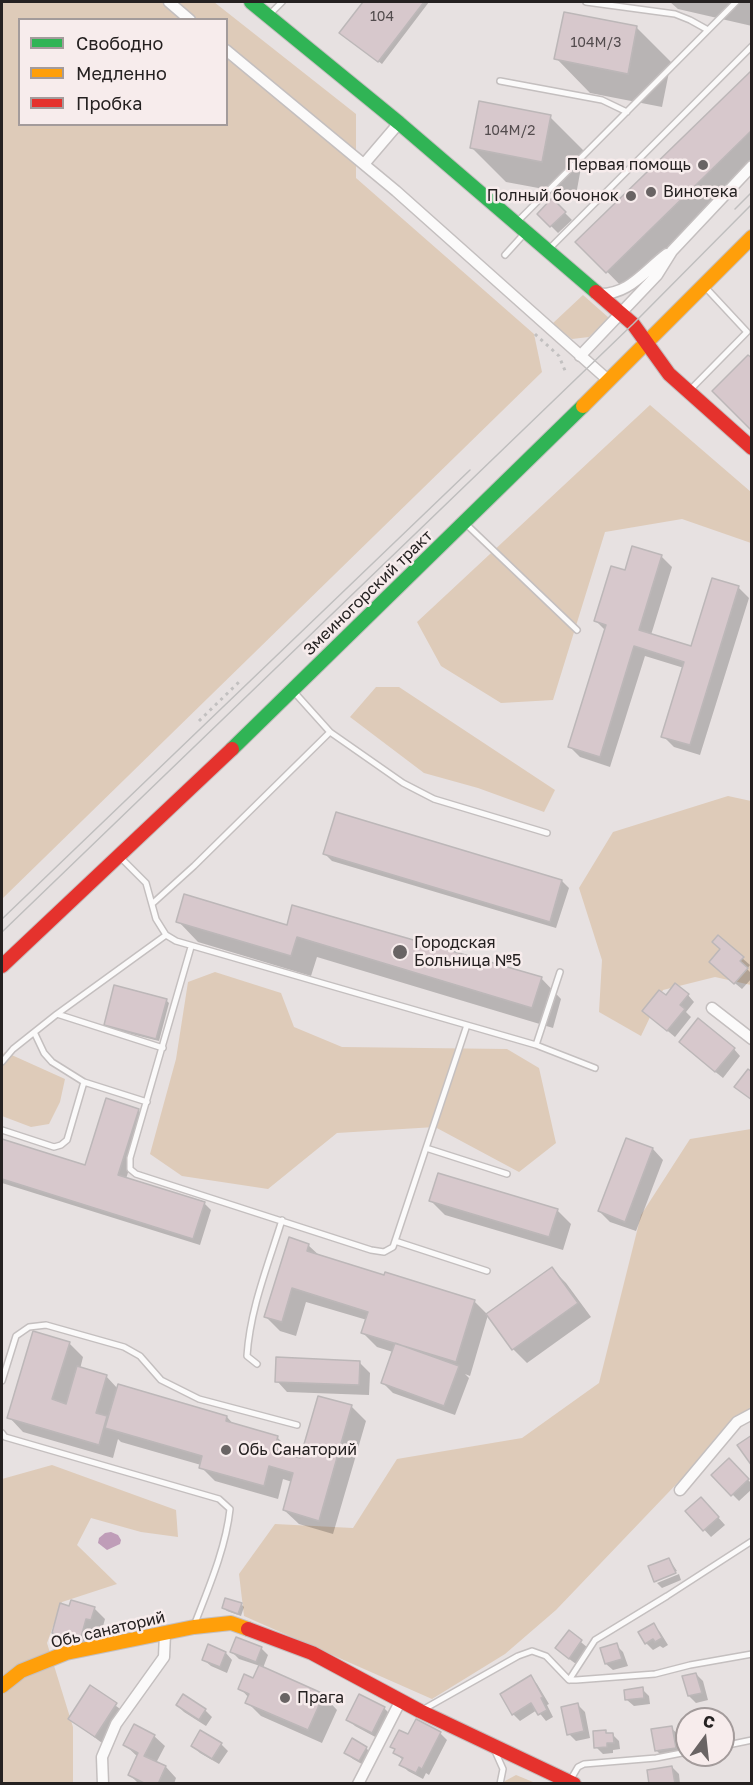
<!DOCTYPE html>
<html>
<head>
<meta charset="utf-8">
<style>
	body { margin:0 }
	#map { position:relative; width:753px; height:1785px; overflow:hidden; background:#e7e1e1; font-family:"Golos Text",sans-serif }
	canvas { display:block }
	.frame { position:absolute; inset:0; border:3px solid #252121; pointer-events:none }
	.legend { position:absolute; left:18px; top:18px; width:210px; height:108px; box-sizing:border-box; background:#f7ecec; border:2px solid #a39b9b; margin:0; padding:8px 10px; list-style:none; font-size:18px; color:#252121 }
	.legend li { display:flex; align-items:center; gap:12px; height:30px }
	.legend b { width:30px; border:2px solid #a39b9b }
	.north { position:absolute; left:675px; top:1707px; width:60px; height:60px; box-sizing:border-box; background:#f7ecec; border:2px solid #a39b9b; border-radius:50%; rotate:15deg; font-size:16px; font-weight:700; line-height:24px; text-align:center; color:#252121 }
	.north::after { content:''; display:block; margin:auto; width:21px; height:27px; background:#696464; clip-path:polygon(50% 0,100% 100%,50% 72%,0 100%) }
</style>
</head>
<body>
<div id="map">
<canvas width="753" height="1785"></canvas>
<div class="frame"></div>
<ul class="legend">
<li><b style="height:8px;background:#30b455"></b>Свободно</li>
<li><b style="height:8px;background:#ff9f0a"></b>Медленно</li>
<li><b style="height:8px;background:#e5322d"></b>Пробка</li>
</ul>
<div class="north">С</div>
</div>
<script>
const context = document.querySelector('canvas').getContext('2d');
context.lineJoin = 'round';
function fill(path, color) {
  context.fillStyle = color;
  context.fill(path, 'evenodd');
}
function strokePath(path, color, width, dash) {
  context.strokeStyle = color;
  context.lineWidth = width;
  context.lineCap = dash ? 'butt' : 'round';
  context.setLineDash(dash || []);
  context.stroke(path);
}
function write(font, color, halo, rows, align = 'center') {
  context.font = font + ' "Golos Text",sans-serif';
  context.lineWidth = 5;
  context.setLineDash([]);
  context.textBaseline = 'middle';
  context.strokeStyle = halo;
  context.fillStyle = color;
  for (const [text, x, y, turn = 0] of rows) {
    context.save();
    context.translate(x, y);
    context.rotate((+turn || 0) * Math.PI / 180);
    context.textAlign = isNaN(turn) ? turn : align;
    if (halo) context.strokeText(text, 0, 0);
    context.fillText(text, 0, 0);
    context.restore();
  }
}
fill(new Path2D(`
	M2 2H214L356 114V178L534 334 542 372 2 899ZM20 20H226V124H20Z
	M583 295 609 318 589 337 572 339 552 324Z
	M650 405 751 492V543L682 519 605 532 553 700 501 703 441 666 417 622Z
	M376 687H399L555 790 544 812 478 788 424 773 350 717Z
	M728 796 751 801V985L715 977 663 990 641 1036 599 1012 602 960 579 888 613 832Z
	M215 972 281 993 294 1027 342 1047 507 1049 539 1068 556 1143 519 1172 435 1127 337 1133 268 1189 182 1176 150 1154 176 1059 188 982Z
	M5 1052 65 1079 60 1102 49 1124 31 1127 2 1116V1055Z
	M751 1129V1419L687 1473 556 1610 505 1654 432 1699 244 1616 239 1574 275 1524 353 1528 397 1459 522 1438 599 1383 641 1215 690 1139Z
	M52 1465 176 1510 178 1537 141 1532 91 1518 77 1545 117 1584 62 1602 47 1643 73 1727V1783L2 1784V1479Z
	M516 1775 533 1782 534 1783H504L505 1781Z`), '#decbb9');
fill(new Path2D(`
	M111 1532 118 1535 121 1540 120 1544 107 1550 98 1543 99 1538 105 1533Z`), '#bf9db8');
fill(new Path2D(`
	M365 2H429L382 64 341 33Z
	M670 2H752V26L678 9Z
	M565 13 637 28 671 62 662 107 590 93 556 58Z
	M752 72V171L627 292 578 242Z
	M550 117 584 151 576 195 506 182 471 147Z
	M552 200 572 220 558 233 539 214Z
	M661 556 672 567 651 635 692 648 738 587 749 598 700 755 674 747 663 736 684 668 645 656 610 767 580 757 570 747 606 631 596 621 626 572Z
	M325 854 562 881 569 888 556 928 332 861Z
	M178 921 288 927 541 978 561 999 553 1028 317 957 311 976 198 942Z
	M718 937 750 965 747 969 752 974V978L742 989 718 969 722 950Z
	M688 995 694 1002 686 1012 691 1017 675 1037 651 1017 666 997Z
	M166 1000 169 1003 159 1041 108 1028 105 1025Z
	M687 1049H734L740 1056 723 1078Z
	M138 1110 145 1117 126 1179 204 1203 211 1210 200 1245 2 1183V1140L86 1167Z
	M627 1140 653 1149 663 1160 636 1231 610 1222 599 1211Z
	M431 1201 557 1210 571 1224 563 1250 445 1215Z
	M308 1245 321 1257 474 1301 488 1315 552 1269 566 1283 591 1317 527 1363 513 1349 488 1315 470 1376 465 1374 469 1378 455 1415 393 1393 382 1382 393 1352 377 1347 363 1333 367 1320 306 1302 296 1336 280 1331 266 1317Z
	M69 1343 83 1357 80 1369 106 1376 118 1389 227 1417 235 1426 277 1437 291 1452 290 1457 301 1460 319 1397 352 1407 366 1421 333 1534 299 1524 284 1510 292 1482 283 1479 278 1499 215 1481 201 1467V1465L121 1442 118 1439 113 1458 23 1432 9 1417Z
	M359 1362 370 1373 369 1395 287 1392 277 1381Z
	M729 1460 752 1484V1489L739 1501 713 1475Z
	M708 1506 725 1525 711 1537 687 1511Z
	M669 1559 677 1571 657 1579V1582L656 1581Z
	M679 1574 681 1580 662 1588 657 1583Z
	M241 1604 244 1607 241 1616 227 1611 224 1608Z
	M70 1608H94L105 1619 102 1630 97 1628 91 1650 64 1643 53 1632Z
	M653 1625 660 1632 668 1645 663 1648 660 1646 653 1650 646 1643Z
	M569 1632 588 1648 576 1664 564 1655Z
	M616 1645 623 1652 628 1666 613 1670 606 1664Z
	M261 1648 268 1655 263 1668 323 1695 337 1710 322 1743 261 1716 247 1702 249 1698 240 1688 254 1680 260 1666 239 1659 232 1652Z
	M226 1653 232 1660 227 1673 211 1666 204 1660Z
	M696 1674 703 1681 708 1700 696 1703 689 1696Z
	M530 1677 537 1684 549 1704 547 1705 553 1717 546 1721 537 1710 520 1721 513 1714Z
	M91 1688 123 1711 102 1743 70 1719Z
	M642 1689 649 1696 650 1704 634 1706 627 1700Z
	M360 1696 384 1708 391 1715 379 1739 355 1726 348 1719Z
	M177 1705 205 1710 212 1717 206 1726 184 1712Z
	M578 1705 585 1712 590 1738 576 1741 569 1734Z
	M671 1728 678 1734 682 1754 663 1757 656 1750Z
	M605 1731 608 1735 612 1734 619 1741 620 1749 613 1750V1753L603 1754 596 1747Z
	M440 1733 447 1740 429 1775 426 1773 423 1779 408 1771 401 1764 403 1760 395 1753 396 1750 392 1747 409 1736Z
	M154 1736 165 1746 156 1763 166 1767 176 1778 174 1784H139L130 1775 138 1757 125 1745Z
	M221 1744 228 1751 219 1764 200 1753 193 1746Z
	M366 1748 373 1755 367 1767 353 1759 346 1753Z
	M672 1767 679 1774 680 1784H651Z`), '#0003');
const building = new Path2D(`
	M363 2H424L378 62 339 33Z
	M564 12 637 26 628 74 554 59Z
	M752 70V130L606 273 575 242Z
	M479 101 551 115 542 162 470 148Z
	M552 198 566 212 550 227 537 214Z
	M748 355 752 358V431L712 391Z
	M632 546 662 555 639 630 691 646 712 578 739 586 690 745 661 737 684 662 634 646 600 757 568 747 606 625 594 621 611 566 625 570Z
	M336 812 562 880 550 922 323 854Z
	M184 894 287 925 292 905 542 977 532 1008 297 937 291 956 176 922Z
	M718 935 744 957 740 961 748 968 734 984 709 962 720 949 712 942Z
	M675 983 689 994 680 1005 685 1009 667 1031 642 1011 659 990 666 995Z
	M114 985 167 999 156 1039 104 1025Z
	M698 1018 735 1048 715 1072 679 1042Z
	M748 1069 752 1072V1100L734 1087Z
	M106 1098 139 1109 118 1175 205 1202 193 1239 2 1179V1139L85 1165Z
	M626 1138 653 1148 625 1222 598 1211Z
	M438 1173 558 1209 549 1237 429 1201Z
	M289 1237 309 1244 307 1251 384 1275 385 1272 475 1300 456 1362 361 1333 368 1312 292 1288 282 1322 264 1317Z
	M552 1267 578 1303 512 1350 486 1314Z
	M33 1331 70 1342 52 1399 66 1404 77 1366 107 1375 96 1413 107 1416 99 1445 7 1418Z
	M395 1343 459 1366 444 1406 381 1383Z
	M276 1357 360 1361 359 1385 275 1382Z
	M118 1384 227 1416 226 1421 278 1436 274 1451 300 1458 318 1396 352 1405 319 1521 283 1510 293 1473 269 1466 264 1486 199 1468 202 1456 105 1428Z
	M752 1435V1466L737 1445Z
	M729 1458 749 1479 731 1496 711 1475Z
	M701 1497 719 1517 703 1531 685 1511Z
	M669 1558 676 1573 654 1582 648 1566Z
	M225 1598 242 1603 238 1614 222 1608Z
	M71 1600 95 1607 91 1620 86 1619 80 1641 52 1633 60 1603 69 1606Z
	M654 1623 662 1638 655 1642 653 1639 645 1644 638 1632Z
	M569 1630 582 1640 569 1659 555 1648Z
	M236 1637 262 1647 256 1662 230 1652Z
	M617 1643 622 1659 605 1664 600 1648Z
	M208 1644 226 1652 220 1667 202 1660Z
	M259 1665 324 1694 308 1730 245 1703 249 1694 238 1689 244 1674 253 1678Z
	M696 1673 702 1693 688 1696 682 1676Z
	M531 1675 543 1697 541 1698 547 1710 538 1715 531 1703 512 1715 500 1694Z
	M90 1685 117 1703 95 1737 68 1719Z
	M643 1687 644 1698 625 1700 624 1690Z
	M183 1694 206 1709 199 1720 176 1705Z
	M359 1694 385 1707 372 1733 346 1720Z
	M578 1703 584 1731 567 1735 561 1707Z
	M416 1719 441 1732 422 1769 419 1767 416 1773 399 1765 403 1758 393 1753 395 1749 390 1747 399 1730 408 1734Z
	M134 1724 155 1735 144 1756 166 1766 158 1784H146L128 1775 138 1753 123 1745Z
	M672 1726 676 1748 655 1751 651 1729Z
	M200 1730 222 1743 212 1759 191 1746Z
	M606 1730V1733H613L614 1743H607V1747L594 1748 593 1731Z
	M352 1738 367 1747 359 1761 344 1753Z
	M672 1766 675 1784H649L647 1770Z`);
fill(building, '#d7c8cc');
strokePath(building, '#bcb7b8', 1.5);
const lane = new Path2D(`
	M586 2 675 14 690 20 708 30
	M269 15 282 2
	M500 81 602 100 627 112
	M517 222 736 2
	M548 250 752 46
	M505 255 524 234
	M690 390 747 332 707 289
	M467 525 577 630
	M295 693 330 732
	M123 860 146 883 156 919 166 935 176 941 536 1045 595 1068
	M152 904 194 866 330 732 403 783 434 799 547 833
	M191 947 130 1158V1169L136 1174 371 1250 384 1252 393 1247 467 1025
	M57 1014 163 1048
	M536 1045 560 972
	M2 1062 13 1049 57 1014 166 935
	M84 1082 147 1102
	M2 1130 54 1147 61 1145 67 1140 84 1082 52 1062 44 1053 35 1034
	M426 1148 507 1174
	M395 1241 487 1271
	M257 1364 247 1356C250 1309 268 1265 282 1220
	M2 1381 16 1336 29 1327 46 1325 124 1347 140 1356 161 1380 199 1399 297 1425
	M2 1433 5 1437 219 1499 230 1509C226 1547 209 1587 195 1623
	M569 1680 595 1640 667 1596 752 1541
	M424 1709 518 1656 532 1651 546 1656 569 1680H576L655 1674 690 1665 752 1654
	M723 1746 752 1740
	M495 1751 503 1769 500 1784
	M571 1779 578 1767 584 1764 656 1758 687 1752`);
const street = new Path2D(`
	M169 2 190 20
	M226 50 396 191 608 380
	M364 164 399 123
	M598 294C629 295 643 272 667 254
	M580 356 657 275 672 251 752 166
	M712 1008 752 1039
	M680 1490 737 1422 752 1414
	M103 1784 102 1757 116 1724 164 1657 165 1633
	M358 1784 401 1700`);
const fast = new Path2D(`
	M251 2 399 123 596 292
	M232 749 583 406`);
const slow = new Path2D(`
	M583 406 752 237
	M2 1686 21 1671 66 1653 194 1627 231 1623 248 1629`);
const jam = new Path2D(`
	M596 292 633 324 669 374 752 448
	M2 966 232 749
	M248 1629 312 1653 420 1711 574 1784`);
strokePath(lane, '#c4bfbf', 8);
strokePath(street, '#c4bfbf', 13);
strokePath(fast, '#c4bfbf', 16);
strokePath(slow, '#c4bfbf', 16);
strokePath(jam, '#c4bfbf', 16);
strokePath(new Path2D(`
	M535 334 559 356 566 373
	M199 721 240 681`), '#c2c0c0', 3, [3, 4.5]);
strokePath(lane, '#fbfafa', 5);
strokePath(street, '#fbfafa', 10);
strokePath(fast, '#30b455', 14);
strokePath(slow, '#ff9f0a', 14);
strokePath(jam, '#e5322d', 14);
strokePath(new Path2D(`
	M735 209 752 192
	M2 919 470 470
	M2 932 633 324 752 204`), '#bfbebe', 1.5);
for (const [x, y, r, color] of [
	[703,165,6,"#696464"],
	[651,192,6,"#696464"],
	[631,196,6,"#696464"],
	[400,952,8,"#696464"],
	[226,1450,6,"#696464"],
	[285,1698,6,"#696464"]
]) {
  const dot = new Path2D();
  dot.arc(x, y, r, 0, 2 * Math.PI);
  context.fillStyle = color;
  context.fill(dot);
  strokePath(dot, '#f7ecec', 2);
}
write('14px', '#534c4e', null, [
	["104",382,17],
	["104М/3",596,43],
	["104М/2",510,131]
]);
write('16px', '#252121', '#f7ecec', [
	["Первая помощь",691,165,"right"],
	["Винотека",663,192],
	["Полный бочонок",619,196,"right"],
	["Городская",414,943],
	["Больница №5",414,961],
	["Обь Санаторий",238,1450],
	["Прага",297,1698]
], 'left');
write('16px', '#252121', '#f7ecec', [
	["Змеиногорский тракт",368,593,-44],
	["Обь санаторий",108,1630,-13]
]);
</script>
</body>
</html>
